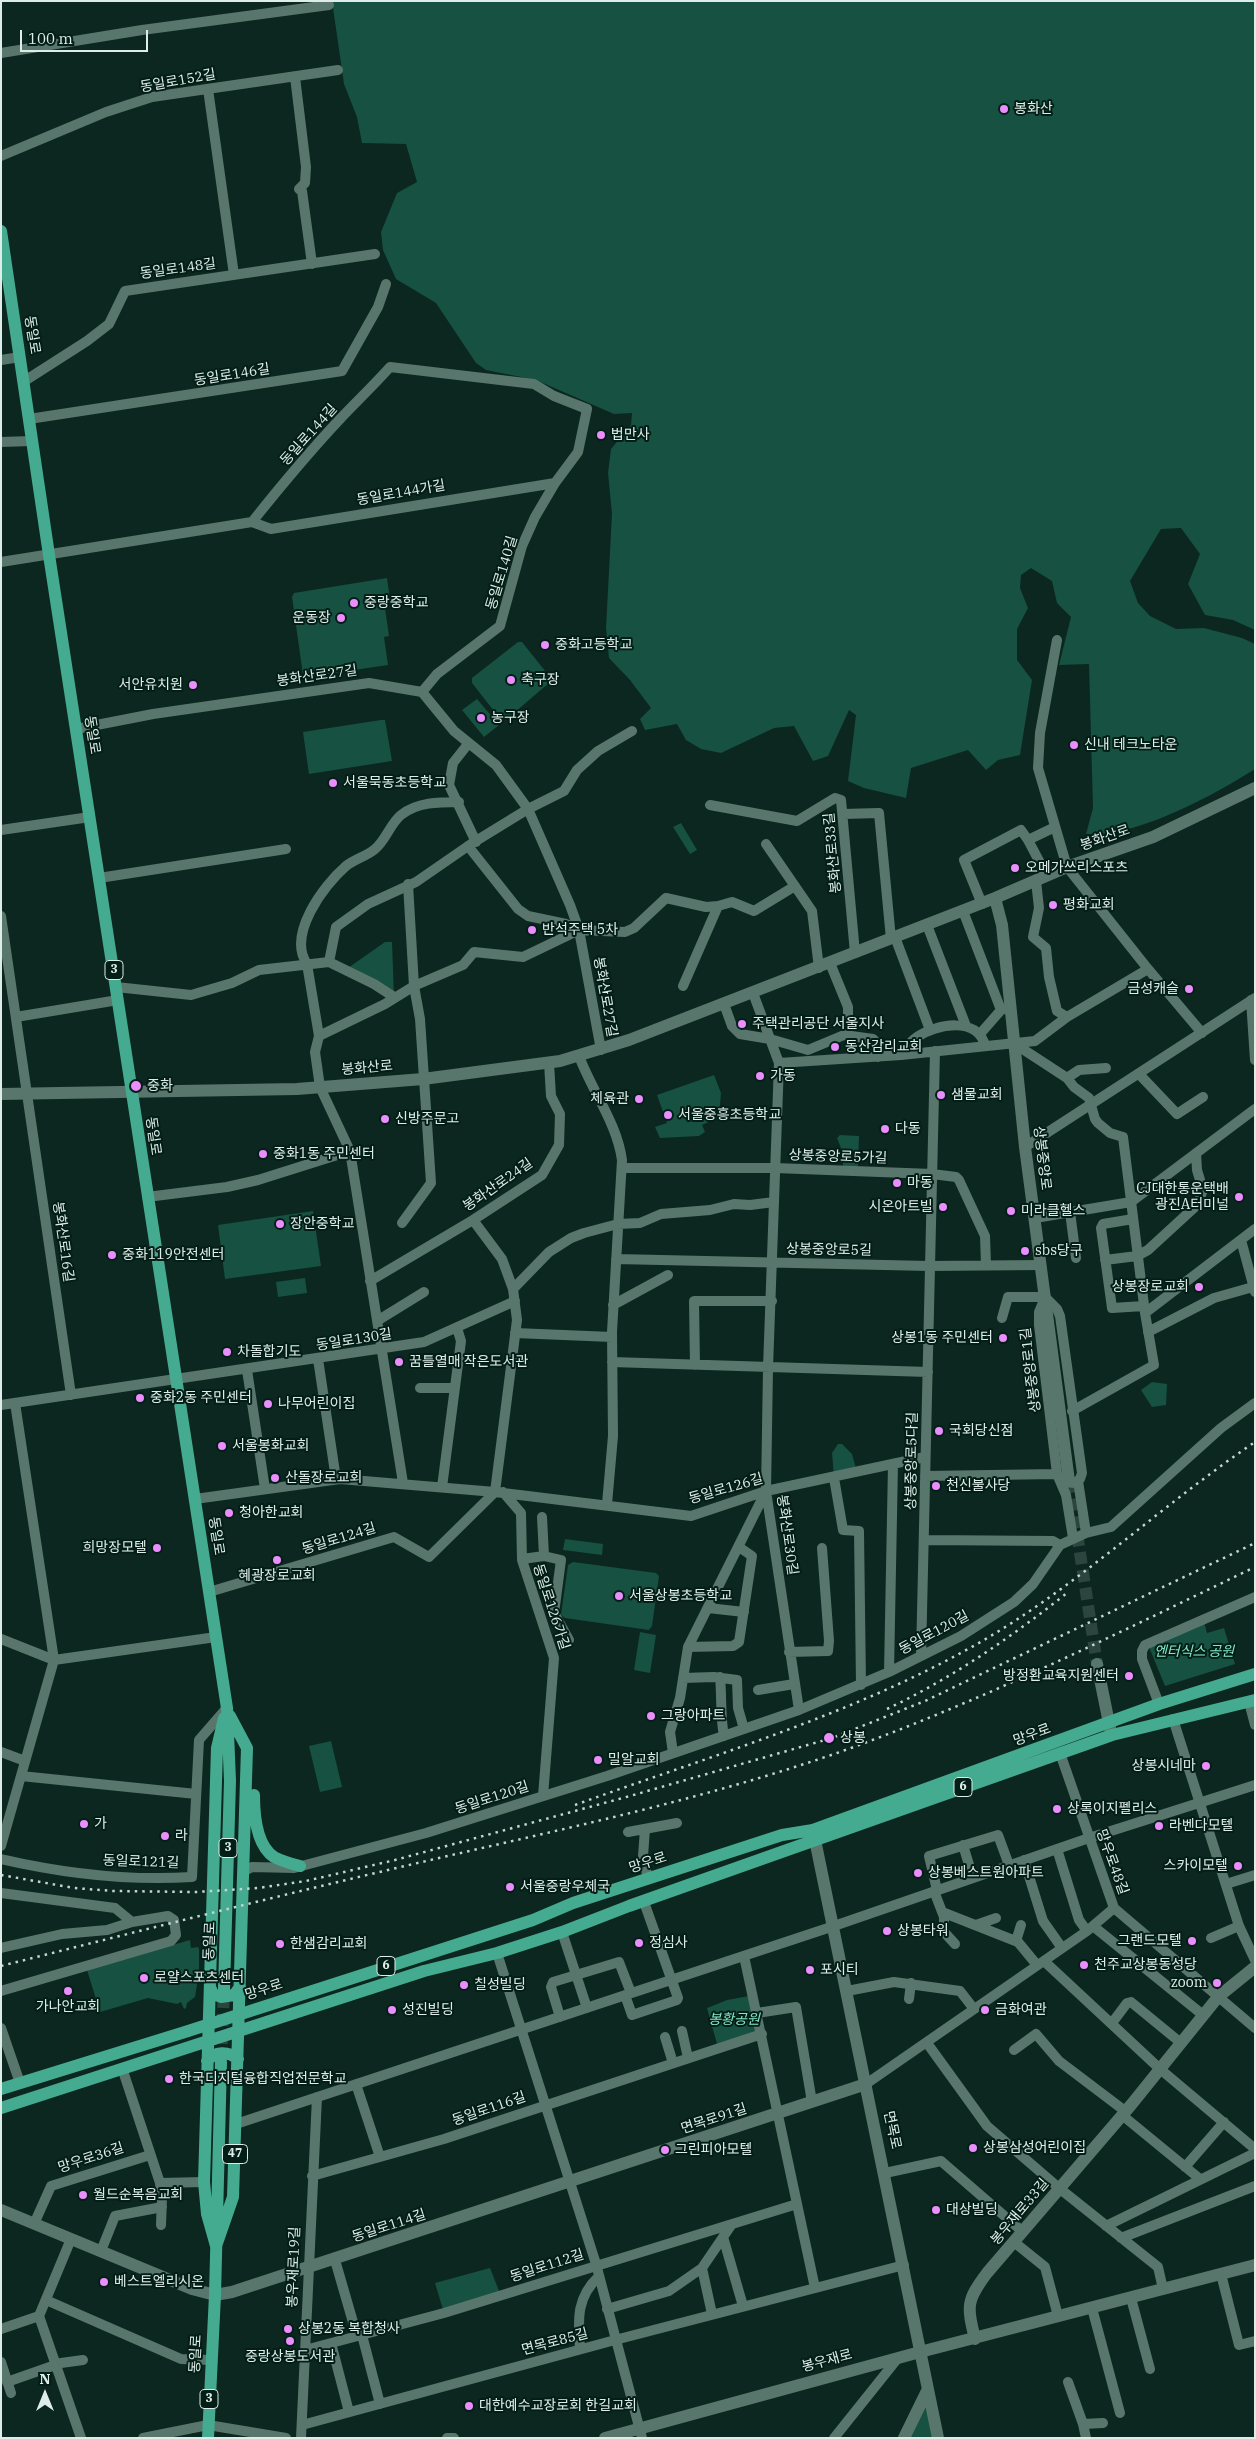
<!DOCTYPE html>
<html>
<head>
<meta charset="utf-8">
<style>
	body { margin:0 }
	#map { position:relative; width:1256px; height:2439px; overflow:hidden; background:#0c271f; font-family:"IBM Plex Serif",serif }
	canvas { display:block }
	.frame { position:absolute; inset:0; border:2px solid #deede7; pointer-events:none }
	.north { position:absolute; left:20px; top:2369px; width:50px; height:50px; -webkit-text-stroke:4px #031e16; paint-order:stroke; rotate:0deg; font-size:14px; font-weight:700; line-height:20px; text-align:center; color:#deede7 }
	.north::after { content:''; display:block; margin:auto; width:18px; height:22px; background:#deede7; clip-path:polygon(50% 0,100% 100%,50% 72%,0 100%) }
	.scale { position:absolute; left:20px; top:30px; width:128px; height:22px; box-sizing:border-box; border:2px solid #deede7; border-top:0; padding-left:6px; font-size:15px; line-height:18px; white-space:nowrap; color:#deede7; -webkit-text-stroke:4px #031e16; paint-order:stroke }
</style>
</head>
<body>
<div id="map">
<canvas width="1256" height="2439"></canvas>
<div class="frame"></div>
<div class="north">N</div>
<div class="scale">100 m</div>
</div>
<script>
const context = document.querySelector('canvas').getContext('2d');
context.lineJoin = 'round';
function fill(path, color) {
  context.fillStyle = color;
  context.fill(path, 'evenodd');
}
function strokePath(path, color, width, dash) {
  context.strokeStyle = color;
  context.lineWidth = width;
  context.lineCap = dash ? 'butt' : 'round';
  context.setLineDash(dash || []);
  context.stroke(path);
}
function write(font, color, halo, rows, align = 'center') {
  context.font = font + ' "IBM Plex Serif","Noto Sans KR",serif';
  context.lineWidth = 4;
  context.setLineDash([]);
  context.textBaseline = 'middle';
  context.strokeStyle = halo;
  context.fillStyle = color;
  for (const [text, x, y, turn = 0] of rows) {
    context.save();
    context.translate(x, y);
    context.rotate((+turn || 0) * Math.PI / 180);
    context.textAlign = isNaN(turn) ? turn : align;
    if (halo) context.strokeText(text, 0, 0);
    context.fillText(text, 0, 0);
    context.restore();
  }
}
fill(new Path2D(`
	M332 1H1255V630L1233 620 1205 615 1188 584 1200 554 1181 528 1161 529 1130 581 1138 603 1150 616 1176 629 1204 628 1242 638 1255 644V769C1212 796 1138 837 1086 834L1093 808 1089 664 1059 665 1071 617 1057 603 1052 581 1031 568 1021 575 1020 588 1028 608 1017 629V660L1032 680 1020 755 998 760 986 770 968 750 911 768 906 798 864 788 848 781 856 715 849 710 828 756 813 761 794 726 774 728 721 753 701 749 686 740 677 724 645 730 640 719 651 708 630 680 609 658 606 628 612 514 608 473 611 449 631 425 632 413 614 414 536 380 486 370 476 363 436 303 396 279 383 250 381 232 397 193 417 182 406 144 362 143 357 117 344 84Z
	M387 578 390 600 384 601 389 636 384 637 388 665 307 677 303 675 292 597 294 593Z
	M518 642H522L550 677V682L507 719 501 720 472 683V678Z
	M477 699 499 725 484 737 462 710Z
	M381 720H385L392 761 309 774 303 732Z
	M681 823 697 850 690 854 673 827Z
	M385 942H392L394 997 345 970Z
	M714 1075 721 1093 719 1117 702 1125 705 1132 699 1136 660 1138 655 1127 667 1123 657 1095Z
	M840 1135 859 1136 858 1167 843 1166V1153L837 1138Z
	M313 1211 321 1266 225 1279 218 1225Z
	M305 1278 307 1293 278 1297 276 1282Z
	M1152 1382 1167 1384 1166 1405 1152 1407 1141 1390Z
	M838 1444H842L852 1454 857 1472 834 1477 832 1453Z
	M565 1539 603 1544 602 1555 563 1550Z
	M573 1562 656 1573 659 1576 652 1626 649 1630 565 1618 561 1615 568 1565Z
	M1204 1622 1207 1633 1224 1628 1235 1664 1165 1686 1149 1647Z
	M640 1632 656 1635 650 1673 634 1670Z
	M331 1741 342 1787 320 1792 309 1746Z
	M190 1940 191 1948 198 1947 199 1949V1972L195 1997 187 2003 186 2008 184 2009 181 2002 177 2004 148 1998 100 2012 87 1970Z
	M749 1996 759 2033 717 2044 707 2008 727 2000Z
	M490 2268 501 2296 444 2313 435 2283Z
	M927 2391 938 2438H904Z`), '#165141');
strokePath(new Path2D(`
	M1069 1481 1097 1664`), '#2c453d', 12, [12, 6]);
strokePath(new Path2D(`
	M221 2062 224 1989`), '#2c453d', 12, [12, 6]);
strokePath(new Path2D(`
	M1 53 142 30 329 5
	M295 77 306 167 305 183 299 189 302 191 312 264
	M208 89 234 275
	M1 156 106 112 152 97 338 70
	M1 360 20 357
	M23 382 87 341 109 324 125 291 375 254
	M29 419 342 371 378 307 386 284
	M1 442 32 441
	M252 522 271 529 555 483
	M1 562 252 522C280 487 309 452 340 419 356 402 374 385 390 367L534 384 554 396 587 409 578 452 555 483 535 517 522 546 500 626 437 674 422 692
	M1057 640 1040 733 1038 768 1067 867 1148 969 1202 1033
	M76 729 153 714 369 683 422 692 454 731 496 765 528 809 570 905 579 930 601 1050
	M468 744 453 763 449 785 476 842
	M710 805 797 821 835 798 841 800 855 953
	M843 814 879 813 891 939
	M1 830 90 817
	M1028 840 1047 876
	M766 844 812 911 819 968
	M468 846 518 909 528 916 566 924 579 930 625 932 634 928 666 898 706 907 718 906 732 902 754 911 795 886
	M99 878 286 849
	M1036 881 1039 908 1033 937 1046 948 1049 977 1057 1011 1067 1017
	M982 904 964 860 1021 830 1028 840 1055 827
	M963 911 1001 1010 1011 1006
	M1 916 71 1395
	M927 925 966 1026
	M895 937 930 1030
	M329 962 336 927 368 904 416 882 471 844 528 809 564 791 577 770 598 751 632 731
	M830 963 848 1007V1014
	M683 986 718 906
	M116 987 191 995 232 983 259 970 329 962 374 984 394 997
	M753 993 779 1063 768 1368 766 1491 799 1710
	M1251 1000 1255 1060
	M724 1004 732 1026 740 1034 770 1039 808 1050 844 1035 873 1039 876 1042 878 1057
	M16 1017 118 1000
	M980 1034 1001 1010
	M319 1036 385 1004 414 986 463 965 474 952 523 957 579 930
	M1015 1044 1067 1078 1074 1087 1089 1098 1095 1119 1098 1123 1110 1133 1123 1137 1145 1313 1154 1365 1072 1411
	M901 1055C906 1049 910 1041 917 1037 936 1024 978 1016 985 1046
	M579 1056C592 1091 617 1123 622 1160L612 1332 613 1436 607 1504
	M779 1063 901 1055 1035 1041 1067 1017 1148 969
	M1139 1074 1177 1114 1203 1097
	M1067 1078 1079 1070 1106 1068
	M1025 1147 1255 998
	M622 1168H775L932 1174 956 1177 959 1180 985 1236 986 1265
	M147 1197 227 1187 258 1180 350 1151
	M1070 1212 1076 1258
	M1035 1218 1131 1202 1255 1109
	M1133 1219 1103 1224 1101 1228 1112 1308 1144 1306
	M473 1220 502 1259 513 1289
	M402 1223 431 1183 420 1019 414 986 408 884
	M1241 1240 1255 1292
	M616 1259 929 1266 1041 1265
	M1105 1260 1137 1256 1148 1250 1197 1205 1203 1190 1197 1170 1196 1153
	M370 1281 473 1220 542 1175 559 1145 560 1114 551 1096 549 1063
	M1045 1297 1057 1309 1060 1316 1082 1473 1080 1479 1075 1483 1063 1482
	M1045 1298 1039 1312V1325L1057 1474 1066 1495 1073 1538
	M613 1305 668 1275
	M1145 1313 1255 1229
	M1002 1318 1008 1297H1045
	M377 1321 424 1292
	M1148 1332 1214 1298 1253 1287
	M515 1333 612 1337
	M318 1359 336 1479
	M612 1362 928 1372
	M695 1365 694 1301H772
	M247 1370 265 1489
	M420 1388H455
	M1 1405 424 1342 515 1301
	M925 1476 1057 1474
	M834 1478 843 1530 859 1531 861 1685
	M1078 1481 1086 1533
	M403 1483 350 1151 320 1087 315 1052 319 1036 307 964C287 935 323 886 346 866 355 859 367 856 375 849 386 840 390 824 401 815 417 802 439 802 459 802
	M442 1487 461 1341 457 1328
	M503 1492 521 1513 522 1560 554 1658 543 1796
	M195 1499 340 1479 495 1492 691 1516 766 1491 925 1457
	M542 1517 544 1556
	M925 1540 1053 1541 1060 1545
	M522 1559 544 1556 561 1560 554 1613 569 1640
	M209 1592 394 1537 429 1557 495 1492 517 1320 513 1289 549 1252 571 1238 584 1233 618 1224 640 1223 661 1214 710 1210 734 1204 750 1205 774 1202
	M708 1608 744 1612
	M1 1639 54 1660 216 1637
	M688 1647 733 1646 739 1642 752 1556 739 1547
	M789 1652 828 1651 829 1641 822 1548
	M921 1656 935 1051
	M889 1672 893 1464
	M720 1677C722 1697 720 1716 724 1736
	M683 1678 714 1677 737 1680 738 1708 744 1729
	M758 1690 794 1684
	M1249 1702 1255 1725
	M1159 1704 1142 1659V1651L1145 1645 1255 1597
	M1173 1719 1239 1926 1255 1960
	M1 1752 25 1761
	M673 1753 670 1732 680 1698 688 1647 766 1491
	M1060 1753 1114 1908 1255 2028
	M21 1776 196 1794
	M645 1829 643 1856 648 1879
	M628 1832 677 1823
	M963 1845 973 1878
	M1 1846 54 1660 15 1403
	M1057 1849 1079 1920 1087 1931
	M1 1859C62 1873 129 1881 192 1877L199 1740 225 1710
	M1024 1860 1043 1921 1062 1948
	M244 1871 252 1867 294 1868 426 1833 607 1776 799 1710 889 1672 961 1636 1014 1602 1033 1584 1060 1545 1086 1533 1111 1527 1221 1428 1255 1403
	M1226 1884 1255 1875
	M937 1890 929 1856 998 1835 1009 1865
	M934 1891 944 1917V1932L955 1944
	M1 1893 115 1908 132 1922
	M942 1912 1018 1942 1037 1965
	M976 1925 996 1918
	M1093 1926 1203 2015
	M562 1932 587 2008
	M1211 1938 1239 1926
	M1016 1941 1021 1925
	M1 1948 62 1934 107 1930 132 1922 168 1916 174 1920 176 1935 171 1941 1 1991
	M497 1953 596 2264 642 2438
	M744 1956 815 2288
	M1044 1961 1160 2069 1255 2149
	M847 1991 894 1982 960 1991 974 2009
	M625 1995 632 2015 677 2000 678 1998 644 1902
	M909 1999 911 1983
	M757 2013 796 2007 812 2102
	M560 2017 551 1987 553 1982 619 1962 631 1993
	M1112 2023 1127 2003 1131 2002 1181 2043
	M1 2028 20 2083
	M682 2031 688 2058
	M665 2037 673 2063
	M927 2043 987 2126 1059 2188 1158 2267 1163 2289
	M1014 2050 1036 2034 1059 2061 1125 2111
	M122 2068 160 2183 204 2182
	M356 2084 380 2157
	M866 2084 1087 1931 1114 1908
	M1122 2115 1200 2179
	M236 2124 834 1926 1089 1838 1255 1785
	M1185 2167 1224 2122
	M885 2173 941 2161 1023 2232
	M312 2176 444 2139 762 2034
	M160 2183 162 2198 161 2225
	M34 2224 51 2186 150 2155
	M1106 2226 1255 2153
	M723 2237 743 2306
	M1121 2238 1255 2186
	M71 2239 39 2316 81 2438
	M1014 2242 1045 2267 1058 2316
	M101 2251 115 2216 162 2207
	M335 2260 357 2336
	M702 2268 712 2314
	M1221 2274 1239 2345 1255 2341
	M1131 2298 1150 2369
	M46 2300 181 2359 211 2360
	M1092 2308 1120 2413
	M607 2309 669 2291 702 2268 732 2224
	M1 2329 39 2316
	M362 2335 380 2404
	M331 2343 349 2412
	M580 2349C578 2319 576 2298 599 2276
	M305 2350 444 2313 797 2204
	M1 2362 11 2393
	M7 2382 61 2363 83 2360
	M1068 2382 1083 2424
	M302 2425 615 2340 904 2265
	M143 2438 208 2425 286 2438
	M301 2438 317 2097
	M447 2438H454
	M834 2438 898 2358
	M1086 2438 1083 2424 1103 2423`), '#59766c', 10);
strokePath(new Path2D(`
	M1 2210 192 2289 215 2295 232 2292 866 2084
	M975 2339C967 2306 966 2301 987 2273L1131 2105 1218 1997 1255 1967
	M605 2438 920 2352 1255 2265`), '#59766c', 12);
strokePath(new Path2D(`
	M995 898 1002 925 1025 1147 1069 1481
	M1 1094 297 1089 423 1079 560 1061 629 1040 995 898 1067 867 1153 837 1255 788
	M1097 1664 1111 1733
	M813 1830 938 2438
	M904 2438 927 2391`), '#59766c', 12);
strokePath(new Path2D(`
	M1 231 49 555 227 1708 230 1781 224 1989
	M254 1795C254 1814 256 1845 274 1857 282 1861 292 1864 300 1866
	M210 1987 213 1994 221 1997 234 1995 240 1987
	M207 2061C215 2051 228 2051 238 2059
	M1 2089 185 2032 533 1920 573 1903 782 1835 813 1830 1159 1704 1255 1674
	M1 2108 424 1971 497 1953 562 1932 629 1906 1112 1735 1255 1700
	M216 2246 233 2197 247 1748 230 1716
	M216 2246 207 2214 204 2182 217 1748 224 1718
	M208 2438 215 2295 221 2062`), '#45ab90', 12);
strokePath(new Path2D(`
	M887 1709C952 1678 1010 1638 1067 1593
	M575 1805C710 1756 852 1715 977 1644 1077 1587 1160 1506 1255 1442
	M1 1875 74 1888 113 1891 196 1892 258 1888 306 1881 395 1860 630 1796 832 1738 925 1701 1255 1543
	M1 1966C147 1929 293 1892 439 1858 572 1827 707 1798 837 1753 981 1702 1118 1633 1255 1567`), '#c5d5cf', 2.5, [2.5, 5]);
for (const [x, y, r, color] of [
	[1004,109,5,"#ea8dfd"],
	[601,435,5,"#ea8dfd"],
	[354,603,5,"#ea8dfd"],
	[341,618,5,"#ea8dfd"],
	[545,645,5,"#ea8dfd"],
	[511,680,5,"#ea8dfd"],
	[193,685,5,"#ea8dfd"],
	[481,718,5,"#ea8dfd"],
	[1074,745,5,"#ea8dfd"],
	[333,783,5,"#ea8dfd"],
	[1015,868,5,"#ea8dfd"],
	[1053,905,5,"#ea8dfd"],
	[532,930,5,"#ea8dfd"],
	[1189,989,5,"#ea8dfd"],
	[742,1024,5,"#ea8dfd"],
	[835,1047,5,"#ea8dfd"],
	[760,1076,5,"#ea8dfd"],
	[136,1086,6,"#ea8dfd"],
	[941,1095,5,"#ea8dfd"],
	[639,1099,5,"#ea8dfd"],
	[668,1115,5,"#ea8dfd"],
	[385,1119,5,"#ea8dfd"],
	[885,1129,5,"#ea8dfd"],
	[263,1154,5,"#ea8dfd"],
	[897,1183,5,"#ea8dfd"],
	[1239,1197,5,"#ea8dfd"],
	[943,1207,5,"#ea8dfd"],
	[1011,1211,5,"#ea8dfd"],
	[280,1224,5,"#ea8dfd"],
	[1025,1251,5,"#ea8dfd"],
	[112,1255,5,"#ea8dfd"],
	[1199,1287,5,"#ea8dfd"],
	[1003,1338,5,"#ea8dfd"],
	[227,1352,5,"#ea8dfd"],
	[399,1362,5,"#ea8dfd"],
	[140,1398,5,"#ea8dfd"],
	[268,1404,5,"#ea8dfd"],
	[939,1431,5,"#ea8dfd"],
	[222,1446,5,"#ea8dfd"],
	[275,1478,5,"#ea8dfd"],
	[936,1486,5,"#ea8dfd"],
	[229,1513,5,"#ea8dfd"],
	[157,1548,5,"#ea8dfd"],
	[277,1560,5,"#ea8dfd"],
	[619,1596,5,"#ea8dfd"],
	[1129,1676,5,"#ea8dfd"],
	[651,1716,5,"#ea8dfd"],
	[829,1738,6,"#ea8dfd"],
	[598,1760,5,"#ea8dfd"],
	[1206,1766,5,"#ea8dfd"],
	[1057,1809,5,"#ea8dfd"],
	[84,1824,5,"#ea8dfd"],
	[1159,1826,5,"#ea8dfd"],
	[165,1836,5,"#ea8dfd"],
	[1238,1866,5,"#ea8dfd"],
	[918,1873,5,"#ea8dfd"],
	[510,1887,5,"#ea8dfd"],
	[887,1931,5,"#ea8dfd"],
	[1192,1941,5,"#ea8dfd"],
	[639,1943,5,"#ea8dfd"],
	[280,1944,5,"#ea8dfd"],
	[1084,1965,5,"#ea8dfd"],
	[810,1970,5,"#ea8dfd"],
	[144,1978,5,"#ea8dfd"],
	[1217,1983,5,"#ea8dfd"],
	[464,1985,5,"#ea8dfd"],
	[68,1991,5,"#ea8dfd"],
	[392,2010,5,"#ea8dfd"],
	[985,2010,5,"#ea8dfd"],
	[169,2079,5,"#ea8dfd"],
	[973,2148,5,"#ea8dfd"],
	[665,2150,5,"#ea8dfd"],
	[83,2195,5,"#ea8dfd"],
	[936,2210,5,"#ea8dfd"],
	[104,2282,5,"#ea8dfd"],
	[288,2329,5,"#ea8dfd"],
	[290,2341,5,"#ea8dfd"],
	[469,2406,5,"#ea8dfd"]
]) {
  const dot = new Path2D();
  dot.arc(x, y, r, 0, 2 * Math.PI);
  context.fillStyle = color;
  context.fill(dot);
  strokePath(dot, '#031e16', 2);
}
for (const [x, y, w] of [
	[114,970,18],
	[963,1787,18],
	[228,1848,18],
	[386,1966,18],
	[235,2154,25],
	[209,2399,18]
]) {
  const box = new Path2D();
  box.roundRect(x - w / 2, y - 9.5, w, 19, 4);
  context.fillStyle = '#031e16';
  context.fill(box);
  strokePath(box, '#deede7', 1);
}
write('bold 12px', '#deede7', null, [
	["3",114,970],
	["6",963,1787],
	["3",228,1848],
	["6",386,1966],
	["47",235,2154],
	["3",209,2399]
]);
write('14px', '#deede7', '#031e16', [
	["동일로152길",178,81,-10],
	["동일로148길",178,269,-8],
	["동일로",32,335,81],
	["동일로146길",232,375,-9],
	["동일로144길",309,435,-48],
	["동일로144가길",401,493,-10],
	["동일로140길",502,573,-73],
	["봉화산로27길",317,676,-8],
	["동일로",92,735,81],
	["봉화산로",1105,838,-19],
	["봉화산로33길",833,853,-95],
	["봉화산로27길",605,997,80],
	["봉화산로",367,1068,-5],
	["동일로",153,1136,82],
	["상봉중앙로5가길",838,1157,2],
	["상봉중앙로",1042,1158,83],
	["봉화산로24길",498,1185,-35],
	["봉화산로16길",63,1242,82],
	["상봉중앙로5길",829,1250,1],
	["동일로130길",354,1340,-9],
	["상봉중앙로1길",1031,1370,-97],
	["상봉중앙로5다길",912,1461,-89],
	["동일로126길",726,1489,-16],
	["봉화산로30길",787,1535,82],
	["동일로",216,1536,81],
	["동일로124길",339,1539,-17],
	["동일로126가길",551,1607,72],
	["동일로120길",934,1633,-28],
	["망우로",1032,1735,-20],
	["동일로120길",492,1798,-18],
	["동일로121길",141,1862,2],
	["망우로48길",1112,1862,70],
	["망우로",648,1863,-18],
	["동일로",210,1941,-88],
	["망우로",264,1990,-18],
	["동일로116길",489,2109,-19],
	["면목로91길",714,2119,-18],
	["면목로",892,2130,78],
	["망우로36길",91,2158,-18],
	["봉우재로33길",1020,2212,-50],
	["동일로114길",389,2226,-18],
	["동일로112길",547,2266,-18],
	["봉우재로19길",294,2267,-88],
	["면목로85길",555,2342,-15],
	["동일로",196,2354,-87],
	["봉우재로",827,2361,-15]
]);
write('14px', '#deede7', '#031e16', [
	["봉화산",1014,109],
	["법만사",611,435],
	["중랑중학교",364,603],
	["운동장",331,618,"right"],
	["중화고등학교",555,645],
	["축구장",521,680],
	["서안유치원",183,685,"right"],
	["농구장",491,718],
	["신내 테크노타운",1084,745],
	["서울묵동초등학교",343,783],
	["오메가쓰리스포츠",1025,868],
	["평화교회",1063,905],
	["반석주택 5차",542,930],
	["금성캐슬",1179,989,"right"],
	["주택관리공단 서울지사",752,1024],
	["동산감리교회",845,1047],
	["가동",770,1076],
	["중화",147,1086],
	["샘물교회",951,1095],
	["체육관",629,1099,"right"],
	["서울중흥초등학교",678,1115],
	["신방주문고",395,1119],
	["다동",895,1129],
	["중화1동 주민센터",273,1154],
	["마동",907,1183],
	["CJ대한통운택배",1229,1189,"right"],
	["광진A터미널",1229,1205,"right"],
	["시온아트빌",933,1207,"right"],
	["미라클헬스",1021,1211],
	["장안중학교",290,1224],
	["sbs당구",1035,1251],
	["중화119안전센터",122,1255],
	["상봉장로교회",1189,1287,"right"],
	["상봉1동 주민센터",993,1338,"right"],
	["차돌합기도",237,1352],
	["꿈틀열매 작은도서관",409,1362],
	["중화2동 주민센터",150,1398],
	["나무어린이집",278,1404],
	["국회당신점",949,1431],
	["서울봉화교회",232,1446],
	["산돌장로교회",285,1478],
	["천신불사당",946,1486],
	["청아한교회",239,1513],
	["희망장모텔",147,1548,"right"],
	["혜광장로교회",277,1576,"center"],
	["서울상봉초등학교",629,1596],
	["방정환교육지원센터",1119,1676,"right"],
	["그랑아파트",661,1716],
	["상봉",840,1738],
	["밀알교회",608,1760],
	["상봉시네마",1196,1766,"right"],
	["상록이지펠리스",1067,1809],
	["가",94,1824],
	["라벤다모텔",1169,1826],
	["라",175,1836],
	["스카이모텔",1228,1866,"right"],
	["상봉베스트원아파트",928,1873],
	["서울중랑우체국",520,1887],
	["상봉타워",897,1931],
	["그랜드모텔",1182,1941,"right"],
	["정심사",649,1943],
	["한샘감리교회",290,1944],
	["천주교상봉동성당",1094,1965],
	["포시티",820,1970],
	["로얄스포츠센터",154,1978],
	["zoom",1207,1983,"right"],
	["칠성빌딩",474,1985],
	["가나안교회",68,2007,"center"],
	["성진빌딩",402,2010],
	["금화여관",995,2010],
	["한국디지털융합직업전문학교",179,2079],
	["상봉삼성어린이집",983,2148],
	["그린피아모텔",675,2150],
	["월드순복음교회",93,2195],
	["대상빌딩",946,2210],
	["베스트엘리시온",114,2282],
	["상봉2동 복합청사",298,2329],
	["중랑상봉도서관",290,2357,"center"],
	["대한예수교장로회 한길교회",479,2406]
], 'left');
write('italic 14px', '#84e7c7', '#031e16', [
	["엔터식스 공원",1194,1652],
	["봉황공원",734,2020]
]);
</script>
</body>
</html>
